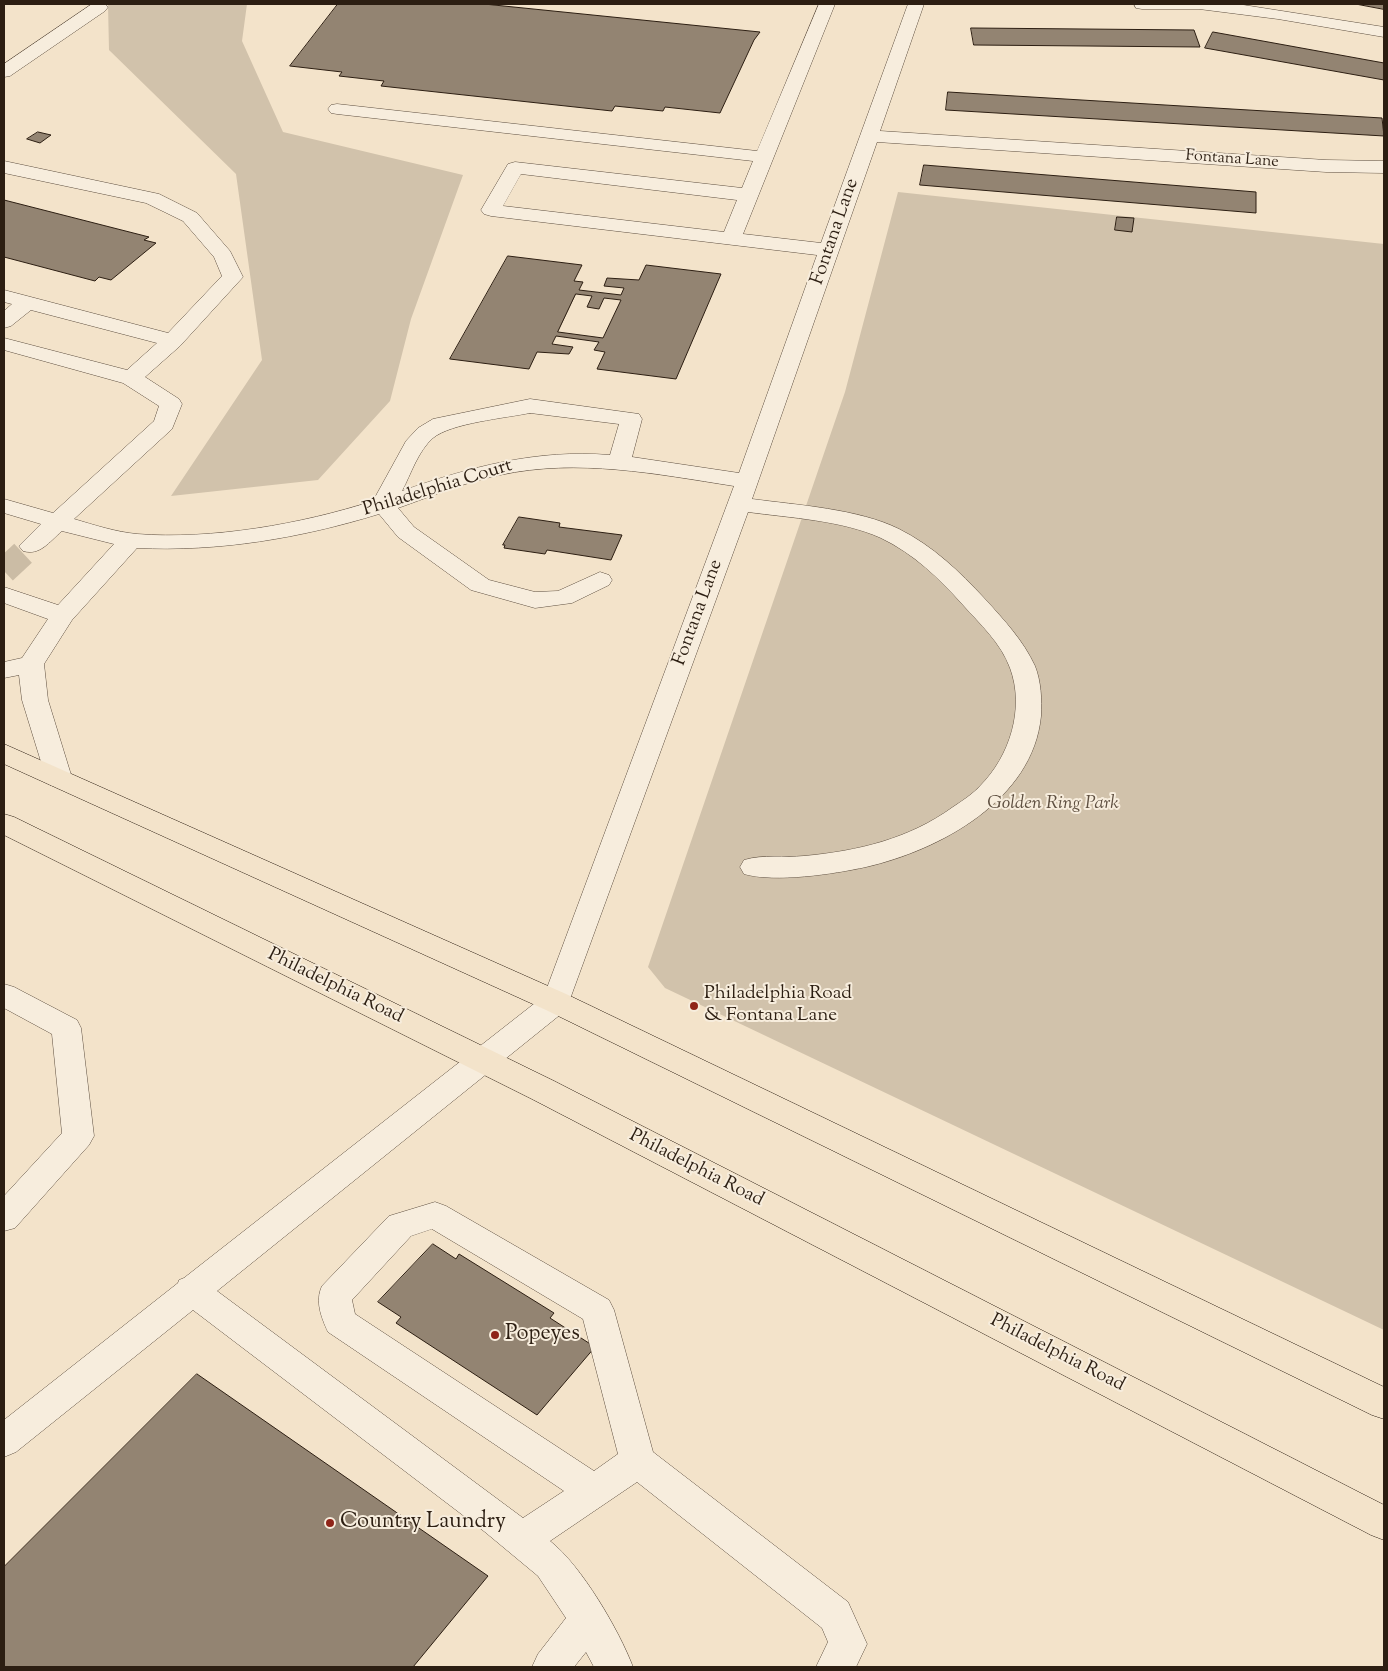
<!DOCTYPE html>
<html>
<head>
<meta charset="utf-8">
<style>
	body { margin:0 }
	#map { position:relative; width:1388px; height:1671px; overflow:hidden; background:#f3e3ca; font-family:"Sorts Mill Goudy",serif }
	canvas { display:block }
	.frame { position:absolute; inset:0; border:5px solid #2c1e12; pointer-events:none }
</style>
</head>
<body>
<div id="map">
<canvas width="1388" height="1671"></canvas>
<div class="frame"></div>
</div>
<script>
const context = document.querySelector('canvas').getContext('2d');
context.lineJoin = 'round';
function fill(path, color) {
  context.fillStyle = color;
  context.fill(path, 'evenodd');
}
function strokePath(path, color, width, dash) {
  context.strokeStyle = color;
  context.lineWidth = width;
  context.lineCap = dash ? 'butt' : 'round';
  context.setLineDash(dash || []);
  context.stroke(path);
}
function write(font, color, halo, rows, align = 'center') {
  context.font = font + ' "Sorts Mill Goudy",serif';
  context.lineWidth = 4;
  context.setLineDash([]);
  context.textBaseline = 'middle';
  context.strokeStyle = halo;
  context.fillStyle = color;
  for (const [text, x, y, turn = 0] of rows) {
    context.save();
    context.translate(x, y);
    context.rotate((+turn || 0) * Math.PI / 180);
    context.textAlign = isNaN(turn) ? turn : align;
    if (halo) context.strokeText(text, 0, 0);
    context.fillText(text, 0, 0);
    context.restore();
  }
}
fill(new Path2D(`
	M108 4H247L242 41 283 132 463 175 411 319 390 401 318 480 171 496 262 360 236 174 109 50Z
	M898 192 1384 244V1330L665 988 648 967 845 392Z`), '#d1c2ab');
const building = new Path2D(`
	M338 4H484L760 32 754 40 720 113 665 107 663 111 615 106 612 111 381 86 384 81 339 76 342 72 290 66Z
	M1356 4H1384V9Z
	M971 28 1194 30 1200 47 974 45Z
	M1213 32 1384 63V80L1205 48Z
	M948 92 1382 118 1384 136 946 110Z
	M38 132 51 135 40 143 27 139Z
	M924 165 1256 192V213L920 185Z
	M4 200 149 237 144 240 156 243 111 280 99 277 95 281 4 257Z
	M1117 217 1134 218 1132 232 1115 230Z
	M508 256 582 265 574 281 583 282 579 290 621 295 624 288 604 286 607 278 639 280 646 265 721 274 676 379 597 369 605 352 594 350 599 342 556 336 552 344 573 347 569 354 537 352 529 369 450 359ZM576 294 592 296 587 307 599 309 604 298 621 300 603 338 558 332Z
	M519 517 560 523 559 527 622 535 611 560 547 550 545 554 504 548 505 545H503Z
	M433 1244 456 1259 459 1254 554 1313 550 1318 595 1347 537 1415 396 1323 401 1317 378 1302Z
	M197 1374 488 1576 413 1667H4V1567Z`);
fill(building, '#938472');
strokePath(building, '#2c1e12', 1);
strokePath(new Path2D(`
	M4 571 31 546`), '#cbbca5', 26, [26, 12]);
const minor = new Path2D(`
	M92 4H105L108 7 105 11 10 76 4 77V64Z
	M819 4H835L743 234 821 243 908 4H924L880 131 1326 160 1384 161V173L1326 172 877 142 752 499C797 505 859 509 899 529 933 546 959 571 985 599 1004 620 1023 640 1035 666 1041 681 1042 700 1041 716 1033 800 940 850 866 867 834 874 775 883 744 874L740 867 744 860C764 854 784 858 804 856 858 851 909 839 953 807 962 801 973 794 980 786 1010 756 1025 708 1010 668 1001 643 980 624 963 605 939 578 914 554 881 538 841 520 791 518 748 512L566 1010 217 1291 523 1518 564 1491 328 1332C321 1317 315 1301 322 1286L389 1216 435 1202 446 1206 609 1300 614 1310 653 1452 848 1602 867 1644 856 1667H816L828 1642 822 1628 637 1482 550 1541C581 1565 619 1630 633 1667H594L586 1652 574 1667H532L538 1654 566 1618 538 1576 485 1532 193 1310 16 1452 4 1457V1420L178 1283 179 1280 184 1278 544 996 734 486C656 474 578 458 500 475 465 482 432 496 398 508L414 527 489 580 535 592 558 591 600 572 609 575 612 580 609 585 572 603 535 608 471 590 398 537 379 514C301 538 219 552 137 548L72 620 44 664 48 700 72 778 68 785 59 787 50 785 46 778 22 700 19 675 4 678V662L22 658 48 619 4 603V587L58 605 114 544 62 531C49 542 40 556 23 551L19 546 41 524 4 513V499L53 513 154 421 159 406 123 383 4 350V338L127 370 157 343 31 310 11 326 4 328V311L12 304 4 302V290L168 333 222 276 214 257 183 221 146 203 4 173V161L159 194 197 213 230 251 243 277 180 346 145 377 179 399 182 404 172 429 74 519C94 525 116 532 137 534 211 540 302 524 373 501L406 441 418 428 433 419 530 399 639 414 642 419 632 457 739 473 817 255 491 216 484 214 481 210 508 164 515 162 742 188 753 161 337 114 331 113 328 109 331 105 337 104 757 151ZM521 174 737 200 724 232 503 206ZM530 413 619 424 610 455C537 449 470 467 402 491 411 474 418 451 433 438 451 423 506 418 530 413ZM432 1229 583 1319 618 1454 594 1471 355 1314 352 1300 411 1236Z
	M1134 4H1237L1384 27V37L1278 19 1199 9H1142L1136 8Z
	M4 984 14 987 77 1020 81 1028 94 1136 89 1145 15 1228 4 1231V1196L62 1133 52 1034 4 1008Z`);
const major = new Path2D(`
	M4 744 566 994 1384 1387V1419L1372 1415 546 1010 4 764Z
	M4 814 14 817 554 1081 1384 1505V1540L1371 1535 532 1099 4 835Z`);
strokePath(minor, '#5e4f40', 1);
strokePath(major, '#2c1e12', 1);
fill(minor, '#f7eddd');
fill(major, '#f3e3ca');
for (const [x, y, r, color] of [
	[694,1006,5,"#8f2418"],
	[495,1335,5,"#8f2418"],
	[330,1523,5,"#8f2418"]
]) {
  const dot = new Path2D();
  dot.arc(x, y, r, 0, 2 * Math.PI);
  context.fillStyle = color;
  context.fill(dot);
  strokePath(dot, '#f7eddd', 2);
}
write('16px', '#2c1e12', '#f7eddd', [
	["Fontana Lane",1232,160,4]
]);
write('19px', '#2c1e12', '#f7eddd', [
	["Fontana Lane",836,232,-71],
	["Philadelphia Court",438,489,-17],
	["Fontana Lane",699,613,-70],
	["Philadelphia Road",335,987,26],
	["Philadelphia Road",696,1169,27],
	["Philadelphia Road",1057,1354,27]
]);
write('italic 19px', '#5e4f40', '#f7eddd', [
	["Golden Ring Park",1053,805]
]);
write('19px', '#2c1e12', '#f7eddd', [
	["Philadelphia Road",704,995],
	["& Fontana Lane",704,1017]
], 'left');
write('22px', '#2c1e12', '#f7eddd', [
	["Popeyes",505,1335],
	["Country Laundry",340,1523]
], 'left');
</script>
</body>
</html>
